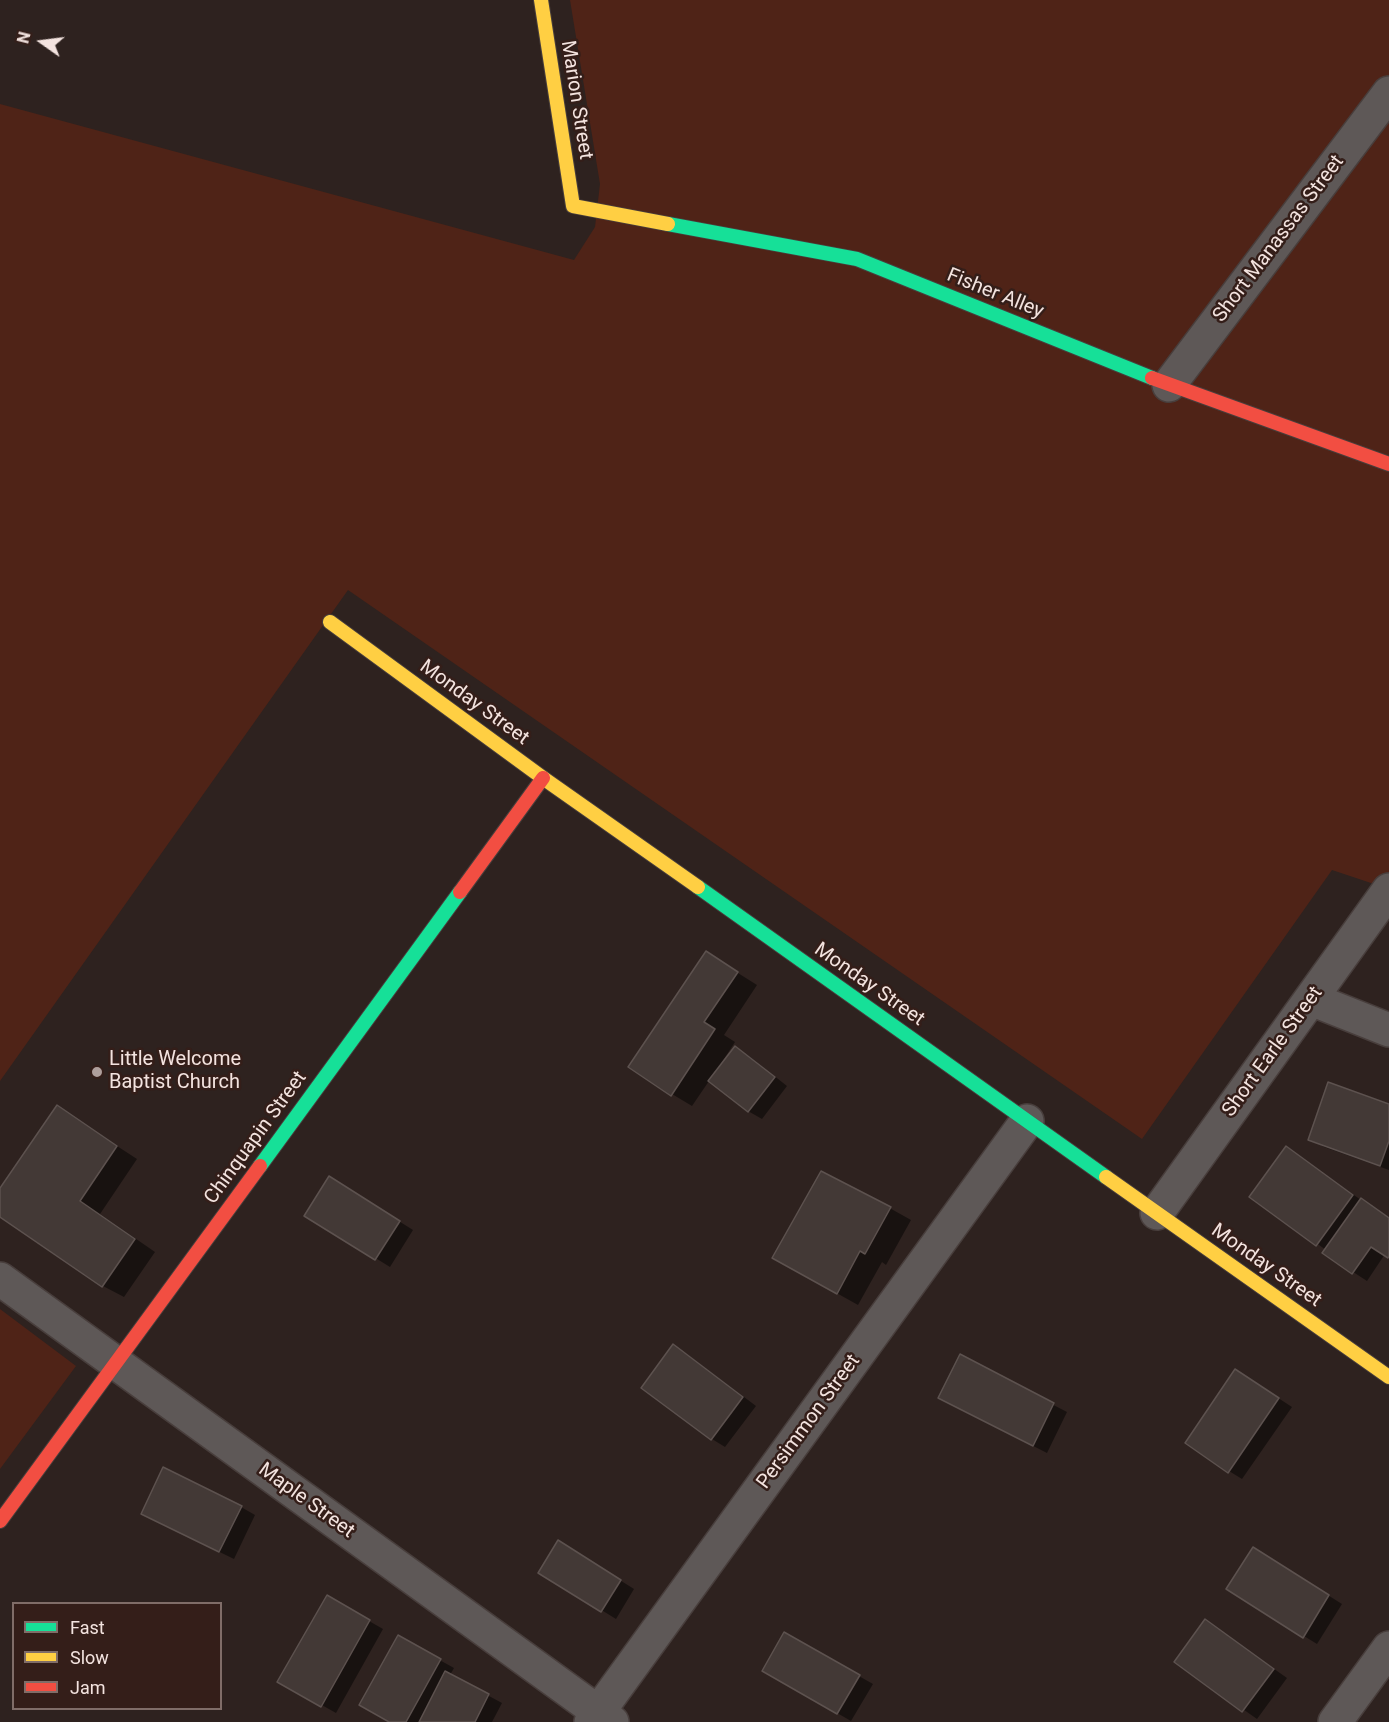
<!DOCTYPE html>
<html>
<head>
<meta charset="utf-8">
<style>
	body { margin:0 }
	#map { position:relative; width:1389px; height:1722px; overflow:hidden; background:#2e221f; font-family:Roboto,sans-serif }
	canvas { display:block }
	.legend { position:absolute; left:12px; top:1602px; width:210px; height:108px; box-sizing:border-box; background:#341e19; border:2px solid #806d68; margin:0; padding:8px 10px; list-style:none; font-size:18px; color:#f3e3df }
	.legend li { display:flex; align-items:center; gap:12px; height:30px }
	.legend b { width:30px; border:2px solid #806d68 }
	.north { position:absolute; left:12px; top:12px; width:60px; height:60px; -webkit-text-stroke:4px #341e19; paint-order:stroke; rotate:284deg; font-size:16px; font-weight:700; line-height:24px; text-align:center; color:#f3e3df }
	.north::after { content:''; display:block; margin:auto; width:21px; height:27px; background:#f3e3df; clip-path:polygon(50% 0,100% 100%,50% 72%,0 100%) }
</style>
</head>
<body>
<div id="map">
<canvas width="1389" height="1722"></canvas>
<ul class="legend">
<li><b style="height:8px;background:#16e098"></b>Fast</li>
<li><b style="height:8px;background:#ffcf43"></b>Slow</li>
<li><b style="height:8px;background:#f24e42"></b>Jam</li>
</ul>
<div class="north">N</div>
</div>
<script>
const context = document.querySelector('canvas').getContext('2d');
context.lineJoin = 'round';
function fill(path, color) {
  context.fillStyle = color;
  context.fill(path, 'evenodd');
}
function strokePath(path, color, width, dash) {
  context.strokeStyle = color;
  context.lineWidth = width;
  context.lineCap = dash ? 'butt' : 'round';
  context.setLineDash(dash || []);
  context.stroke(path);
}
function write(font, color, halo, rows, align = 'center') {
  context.font = font + ' Roboto,sans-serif';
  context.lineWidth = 5;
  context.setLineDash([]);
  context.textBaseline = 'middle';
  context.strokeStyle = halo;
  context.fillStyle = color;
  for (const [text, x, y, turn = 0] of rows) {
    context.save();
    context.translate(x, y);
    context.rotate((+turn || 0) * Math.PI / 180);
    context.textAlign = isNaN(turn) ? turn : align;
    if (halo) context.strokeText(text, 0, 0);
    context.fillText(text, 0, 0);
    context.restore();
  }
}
fill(new Path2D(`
	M570 0H1389V889L1332 870 1142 1139 348 590 0 1081V104L574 260 595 227 600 184Z
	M0 1309 76 1366 0 1469Z`), '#4f2317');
fill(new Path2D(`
	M706 953 757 985 724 1035 735 1042 722 1062 724 1063 735 1048 749 1056 787 1086 762 1119 748 1111 709 1081 692 1106 672 1094Z
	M1389 1105V1170L1324 1147 1310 1139Z
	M57 1107 137 1159 100 1214 155 1252 124 1297 103 1286 0 1215V1191Z
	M1287 1148 1361 1200 1389 1217V1257L1385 1254 1367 1281 1324 1253 1326 1250 1252 1197Z
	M343 1186 413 1230 390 1267 306 1215Z
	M861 1192 911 1220 886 1265 882 1262 858 1305 774 1258Z
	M673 1346 687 1354 756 1406 725 1447 712 1439Z
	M961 1357 1067 1412 1047 1453 953 1405Z
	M1249 1379 1292 1407 1242 1479 1229 1471Z
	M241 1507 255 1515 234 1559 156 1521Z
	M572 1550 634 1589 616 1619 540 1572Z
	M1267 1557 1342 1604 1317 1644 1304 1636Z
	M327 1597 383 1629 336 1713 279 1681Z
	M1206 1621 1287 1678 1257 1719 1176 1662Z
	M784 1634 873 1684 851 1721 764 1671Z
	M398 1637 454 1668 450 1675 502 1703 492 1722H392Z`), '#0007');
const building = new Path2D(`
	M706 951 738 972 704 1022 715 1029 671 1096 628 1067Z
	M735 1046 775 1077 748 1112 708 1081Z
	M1328 1082 1389 1104V1141L1380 1166 1308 1140Z
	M57 1105 117 1146 80 1201 135 1239 102 1287 0 1217V1188Z
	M1286 1146 1353 1195 1316 1246 1249 1197Z
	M821 1171 891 1207 865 1254 860 1251 837 1294 772 1258Z
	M329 1176 400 1221 375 1260 304 1216Z
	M1361 1198 1389 1218V1256L1388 1258 1371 1247 1352 1274 1322 1253Z
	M673 1344 743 1397 711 1440 641 1388Z
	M960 1354 1054 1403 1033 1446 938 1398Z
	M1235 1369 1279 1398 1228 1473 1185 1443Z
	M163 1467 242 1506 219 1552 141 1514Z
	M558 1540 621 1580 601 1612 538 1573Z
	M1253 1547 1329 1595 1303 1638 1226 1589Z
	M327 1595 370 1620 321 1707 277 1682Z
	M1205 1619 1274 1669 1242 1712 1174 1662Z
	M784 1632 860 1675 837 1714 762 1671Z
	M398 1635 441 1659 406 1722H389L359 1705Z
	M445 1671 489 1694 475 1722H419Z`);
fill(building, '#433936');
strokePath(building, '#5d524f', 1.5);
const street = new Path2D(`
	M1169 385 1389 93
	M1311 999 1389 1030
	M1157 1213 1389 890
	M0 1279 612 1722
	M591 1722 1027 1121
	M1335 1722 1389 1648`);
const fast = new Path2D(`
	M668 224 857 259 1152 378
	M698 887 1106 1177
	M260 1166 460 892`);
const slow = new Path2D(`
	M541 0 573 206 668 224
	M330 622 543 778 698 887
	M1106 1177 1389 1377`);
const jam = new Path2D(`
	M1152 378 1389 464
	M460 892 543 778
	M0 1521 260 1166`);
strokePath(street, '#483e3c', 36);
strokePath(fast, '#483e3c', 16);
strokePath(slow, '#483e3c', 16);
strokePath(jam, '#483e3c', 16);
strokePath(street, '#5e5857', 33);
strokePath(fast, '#16e098', 14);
strokePath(slow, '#ffcf43', 14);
strokePath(jam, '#f24e42', 14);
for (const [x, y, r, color] of [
	[97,1072,6,"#ae9f9c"]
]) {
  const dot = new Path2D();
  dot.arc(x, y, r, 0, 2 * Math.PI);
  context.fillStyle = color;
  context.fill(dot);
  strokePath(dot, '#341e19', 2);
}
write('20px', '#f3e3df', '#341e19', [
	["Marion Street",576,100,81],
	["Short Manassas Street",1279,239,-53],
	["Fisher Alley",995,294,22],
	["Monday Street",474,703,36],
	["Monday Street",869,985,35],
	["Short Earle Street",1273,1052,-54],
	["Chinquapin Street",256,1138,-54],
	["Monday Street",1266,1266,35],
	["Persimmon Street",809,1422,-54],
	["Maple Street",306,1501,36]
]);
write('20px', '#f3e3df', '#341e19', [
	["Little Welcome",109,1060],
	["Baptist Church",109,1083]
], 'left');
</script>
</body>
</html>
